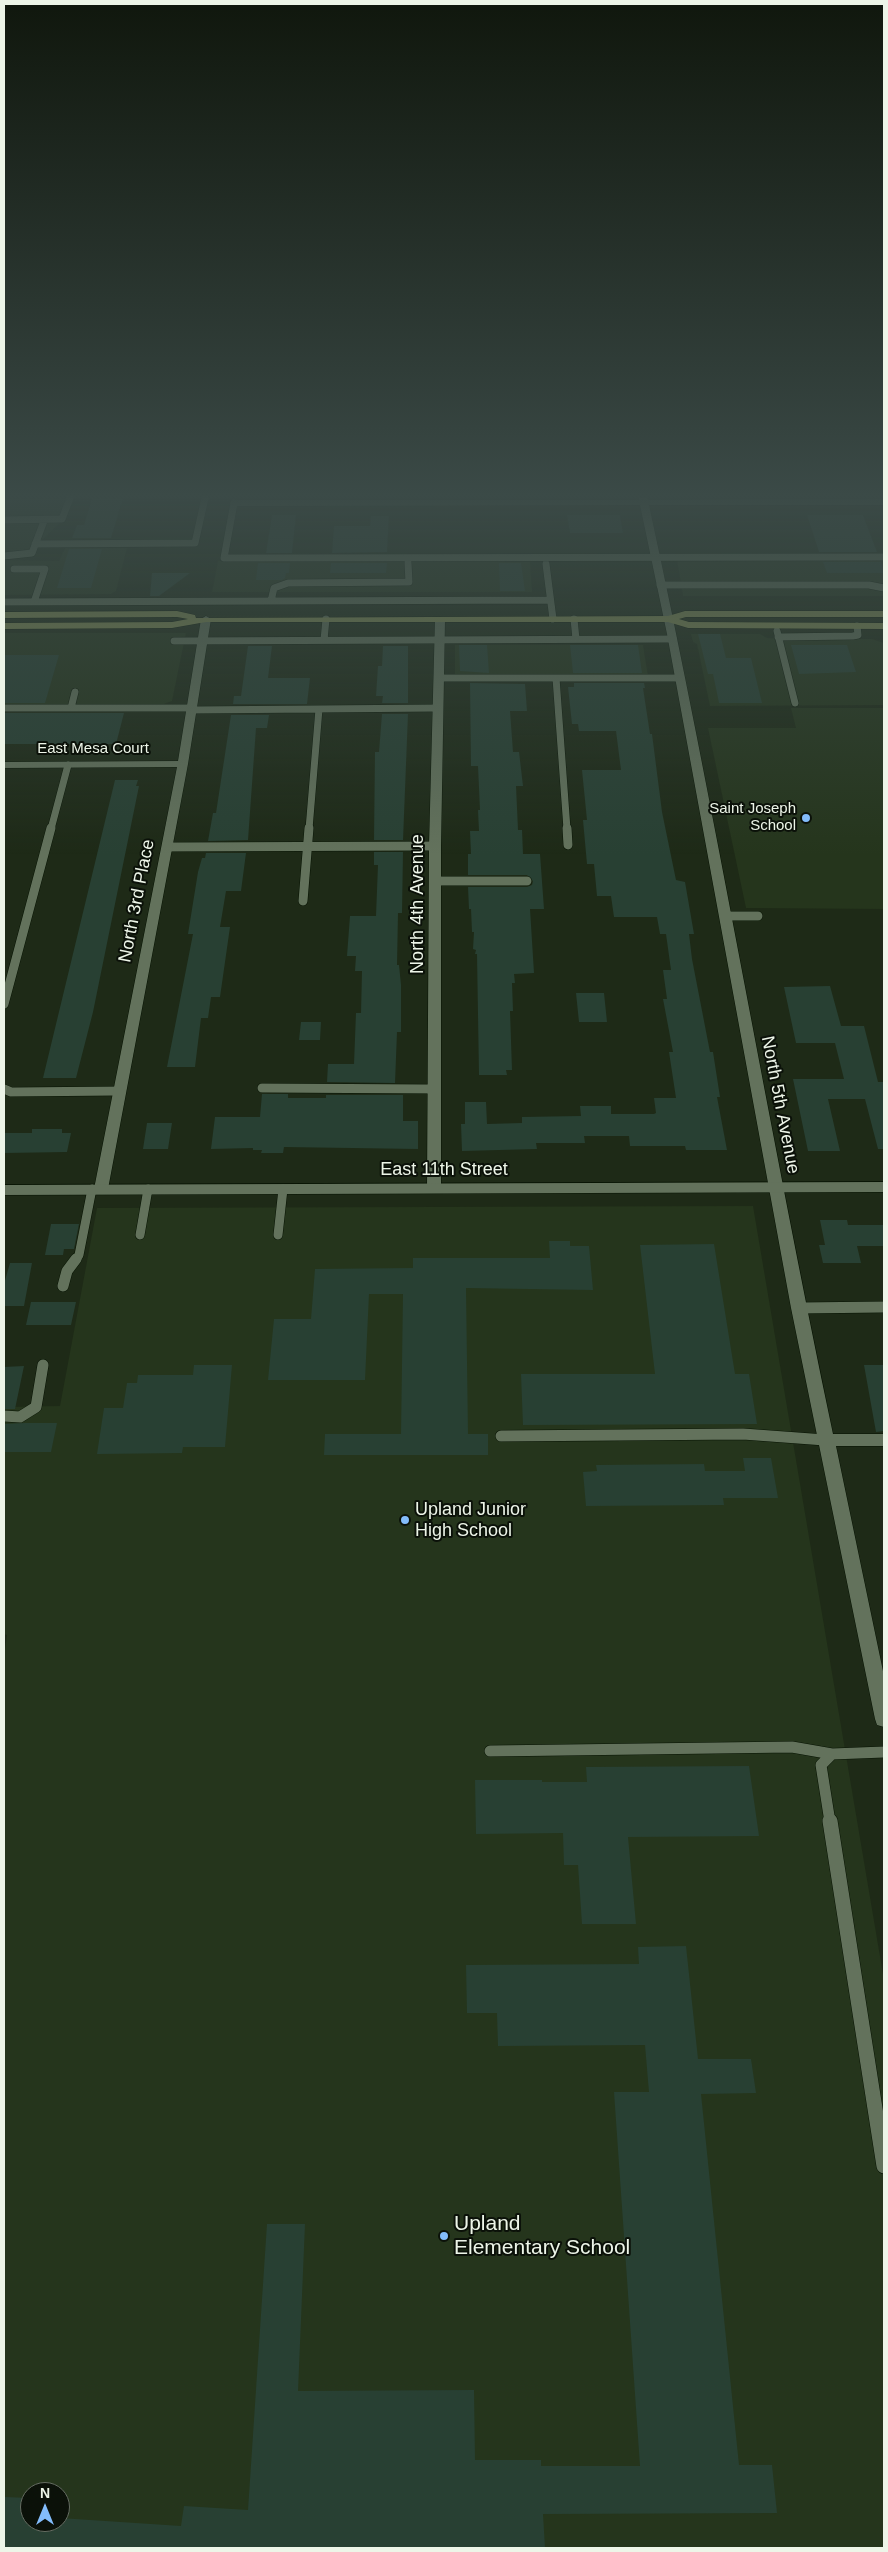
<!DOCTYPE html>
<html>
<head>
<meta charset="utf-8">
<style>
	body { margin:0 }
	#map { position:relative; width:888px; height:2552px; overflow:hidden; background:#1e2a17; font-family:Arial,sans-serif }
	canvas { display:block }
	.frame { position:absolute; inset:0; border:5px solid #edf5e8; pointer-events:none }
	.north { position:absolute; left:20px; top:2482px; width:50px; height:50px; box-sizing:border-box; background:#0b1109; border:1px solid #656c62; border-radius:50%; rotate:0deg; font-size:14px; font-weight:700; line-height:20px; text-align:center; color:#edf5e8 }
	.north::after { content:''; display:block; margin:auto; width:18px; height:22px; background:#83bcfb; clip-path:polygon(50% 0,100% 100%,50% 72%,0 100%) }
</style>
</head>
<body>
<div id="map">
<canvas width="888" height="2552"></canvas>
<div class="frame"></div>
<div class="north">N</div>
</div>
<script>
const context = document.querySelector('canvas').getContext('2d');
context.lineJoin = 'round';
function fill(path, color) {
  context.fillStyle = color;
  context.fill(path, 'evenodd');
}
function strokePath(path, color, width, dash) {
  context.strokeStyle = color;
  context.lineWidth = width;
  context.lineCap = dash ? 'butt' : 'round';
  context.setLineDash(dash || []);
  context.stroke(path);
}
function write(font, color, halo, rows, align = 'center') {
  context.font = font + ' Arial,sans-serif';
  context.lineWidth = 4;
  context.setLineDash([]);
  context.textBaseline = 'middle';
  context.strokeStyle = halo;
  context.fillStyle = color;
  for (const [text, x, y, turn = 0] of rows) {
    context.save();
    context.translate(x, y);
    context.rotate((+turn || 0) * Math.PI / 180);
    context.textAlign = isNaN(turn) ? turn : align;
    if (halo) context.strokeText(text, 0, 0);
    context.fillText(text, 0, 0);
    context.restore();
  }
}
fill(new Path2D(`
	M4 498H70L62 521 28 554 4 558Z
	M65 548H127L116 591 111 594 4 595 6 560 59 561Z
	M676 554H884V596H683Z
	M223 560 530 561 532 590V592H212L218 561Z
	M4 633H186L172 701 164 704H4Z
	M691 634H760L767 638 796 639H872L884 643V705L710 706 697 644 693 642Z
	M455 645H643L648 676 455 677Z
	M791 708H884V909L746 908 708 728H796Z
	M753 1206 884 1980V2548H4V1656L7 1635 4 1634V1407L60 1406 97 1208ZM30 2492H60V2522H30Z`), '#25351c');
fill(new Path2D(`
	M92 498H123L111 538H72L77 525H84Z
	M272 515H296L292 553H266Z
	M567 515H620L623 533H570Z
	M807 515H863L877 552H819Z
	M371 516H389L387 552 332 553 334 526H370Z
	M69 549H102L91 588H57Z
	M823 562H881L884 573H827Z
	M258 563H290L289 573H286L285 578 282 580H256Z
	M331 563H387L386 573H330Z
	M499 563H521L525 591H500Z
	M152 573H190L159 596H150Z
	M698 634H720L726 658H751L762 703H719L713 674H708Z
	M459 645H487L489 673 460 671Z
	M570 645H638L642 673H573Z
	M791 645H847L856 672 799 674Z
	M248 646H272L268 678H310L307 704H233L234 696H241Z
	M383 646H408V703H382L383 696H376L378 666H382Z
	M4 655H59L45 703H4Z
	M470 683 525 684 527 711H510L513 752H519L523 786H516L518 830H522L523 854H540L544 909H530L534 973 514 974 515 983H512L513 1011H510L512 1070H506L507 1075H479L477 954H475L476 950 473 949 474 932H472L471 909H469L468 887H527L532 885 533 881 527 875H468V854H471L470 831H479L478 810H480L478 766H471Z
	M574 683H644L645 688H643L650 734H652L662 812 676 880 685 882 694 934H689L692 959 710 1052H713L720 1097H717L727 1150H686L685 1146H630L629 1136H584L585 1143H536L537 1149 462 1151 461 1124H465V1102H486L487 1124 522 1123V1117L581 1116 580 1106H611V1114H654L656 1113 654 1098H676L669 1052H673L663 999H667L663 970H671L666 934H660L657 917H614L611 896H597L594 864H587L583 820H587L582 770H621L616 731H579L578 724H572L568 687H574Z
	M4 713H124L116 744H4Z
	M382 714H408L403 840H374L375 752H379Z
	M231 715H269L267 728H256L248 840 208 841 213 813H216Z
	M115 780H138L136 786H139L93 1012 76 1078H43Z
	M374 852H403L402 913H398L397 965H399L401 985V1032H397L395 1083 327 1082 328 1064H354L356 1013H361L362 971H355L356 956H347L350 916H376L378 865H374Z
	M206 853H246L241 891H226L220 927H230L220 997H211L208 1018H201L195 1067H167L193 934H188L198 872 202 858H205Z
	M830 986 841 1026H864L878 1082H884V1149H878L865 1099H828L840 1151H808L793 1079H844L835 1043H796L784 987Z
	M576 993H604L607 1022H579Z
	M301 1022H321L320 1040H299Z
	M262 1094H288V1098H326V1095H403V1121H418V1149L284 1147 283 1153H261L262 1150H253V1148L211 1149 215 1117H260Z
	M147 1123H172L168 1149H143Z
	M32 1129H62V1133H71L67 1152 4 1153V1133H32Z
	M820 1220H847L848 1225H884V1246H857L861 1263H823L819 1245H825Z
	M51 1224H79L74 1249H64L63 1255H45Z
	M549 1241H570V1246H589L593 1290 466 1288 468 1434H488V1455H324L325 1434H401L403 1294H369L365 1380H268L274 1319H311L315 1269 413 1268V1258H550Z
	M714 1244 735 1374H749L757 1424 523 1425 521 1374H655L640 1245Z
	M10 1263H32L24 1306H4V1284Z
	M31 1302H76L71 1325H26Z
	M194 1365H232L225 1447H183L182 1453 97 1454 104 1408H123L127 1383H137L138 1375H193Z
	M864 1365H884V1431L876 1432Z
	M24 1366 15 1409H4V1367Z
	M25 1423H57L51 1452H4V1424Z
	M743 1458H771L778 1498H723L724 1505 586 1506 583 1472 597 1471 596 1465 704 1464 705 1471H745Z
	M749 1766 759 1836 628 1837 636 1924H582L578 1865H564L563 1833 476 1834 475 1780H542V1782H587L586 1767Z
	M686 1946 698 2059H751L756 2093 701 2094 739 2465H772L777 2513 543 2514 545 2548H4V2497L30 2498V2522H60V2518L181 2526 184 2506 248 2510 267 2224H305L298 2391 474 2390 475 2460H541V2466H640L614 2092H649L645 2045 498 2046 497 2013H467L466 1965 639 1964 638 1947Z`), '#284033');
const serviceFar3 = new Path2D(`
	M234 503 224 558 884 557
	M4 520 62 519 70 498
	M35 544 195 543 205 498
	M4 556 32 553 44 521
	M546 564 553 619
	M14 569H45L34 602
	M660 585H869L884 588
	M271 601 274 588 288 583 409 582 408 563
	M4 602 550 600
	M574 619 576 639
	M777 631 795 703
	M778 637 853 636 858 635 857 626
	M324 640 326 619
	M174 641 673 639
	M439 678H679
	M556 678 567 829
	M4 708H192
	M71 708 75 692
	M192 710 439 708
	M51 829 68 765
	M309 829 319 709`);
const serviceFar2 = new Path2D(`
	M567 828 568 845
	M167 847 435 846
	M435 881H527
	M303 901 309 828
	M725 916H758
	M4 1004 51 828
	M262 1088 434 1089
	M4 1089 11 1092 120 1091
	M140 1235 148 1189
	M278 1235 283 1189
	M75 1261 79 1255 92 1189`);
const serviceFar1 = new Path2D(`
	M63 1286 67 1271 76 1259
	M799 1308 884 1307
	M4 1416 20 1417 36 1407 43 1365
	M501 1436 743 1434 825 1440
	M490 1751 792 1747 832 1754
	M830 1822 821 1765 832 1754 884 1752`);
const service = new Path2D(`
	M830 1821 884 2166`);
const minor = new Path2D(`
	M639 498H647L648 500 884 499V505H649C716 814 768 1125 833 1434H884V1446H836L884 1676V1727L877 1725 875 1719 791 1308 667 634 640 505 234 506 230 503 234 500H639Z
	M206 616 211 619 188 764 108 1189 101 1194 94 1189 177 767 4 768V762L178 761 201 619Z
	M440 617 445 620 441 846V1188L434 1193 427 1188 429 846 435 620Z`);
const tertiary = new Path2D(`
	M884 1182V1192L4 1195V1185Z`);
const primary = new Path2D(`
	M177 611 195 615 196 618 668 616 685 611H884V617H686L679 619 689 622 884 623V629L688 628 668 622H206L172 628 4 629V623L172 622 188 619 177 617 4 618V612Z`);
strokePath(serviceFar3, '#071303', 8);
strokePath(serviceFar2, '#071303', 10);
strokePath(serviceFar1, '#071303', 12);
strokePath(service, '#071303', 16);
strokePath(minor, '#071303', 1);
strokePath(tertiary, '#071303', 1);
strokePath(primary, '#071303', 1);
strokePath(serviceFar3, '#63725c', 7);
strokePath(serviceFar2, '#63725c', 9);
strokePath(serviceFar1, '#63725c', 11);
strokePath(service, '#63725c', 15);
fill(minor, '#63725c');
fill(tertiary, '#63725c');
fill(primary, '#889156');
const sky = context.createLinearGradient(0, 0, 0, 855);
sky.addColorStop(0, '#10170d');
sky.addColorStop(0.58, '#3b4a47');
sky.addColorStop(1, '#3b4a4700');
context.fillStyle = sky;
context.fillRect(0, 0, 888, 855);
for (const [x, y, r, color] of [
	[806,818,5,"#83bcfb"],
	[405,1520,5,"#83bcfb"],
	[444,2236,5,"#83bcfb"]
]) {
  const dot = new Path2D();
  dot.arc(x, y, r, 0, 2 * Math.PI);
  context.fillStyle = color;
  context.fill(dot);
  strokePath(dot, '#0b1109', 2);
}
write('15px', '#edf5e8', '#0b1109', [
	["East Mesa Court",93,749]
]);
write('15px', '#edf5e8', '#0b1109', [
	["Saint Joseph",796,809],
	["School",796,826]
], 'right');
write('18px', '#edf5e8', '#0b1109', [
	["North 3rd Place",137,901,-79],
	["North 4th Avenue",418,904,-90],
	["North 5th Avenue",780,1105,79],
	["East 11th Street",444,1170]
]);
write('18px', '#edf5e8', '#0b1109', [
	["Upland Junior",415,1510],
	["High School",415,1531]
], 'left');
write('21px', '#edf5e8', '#0b1109', [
	["Upland",454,2224],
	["Elementary School",454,2248]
], 'left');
</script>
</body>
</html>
